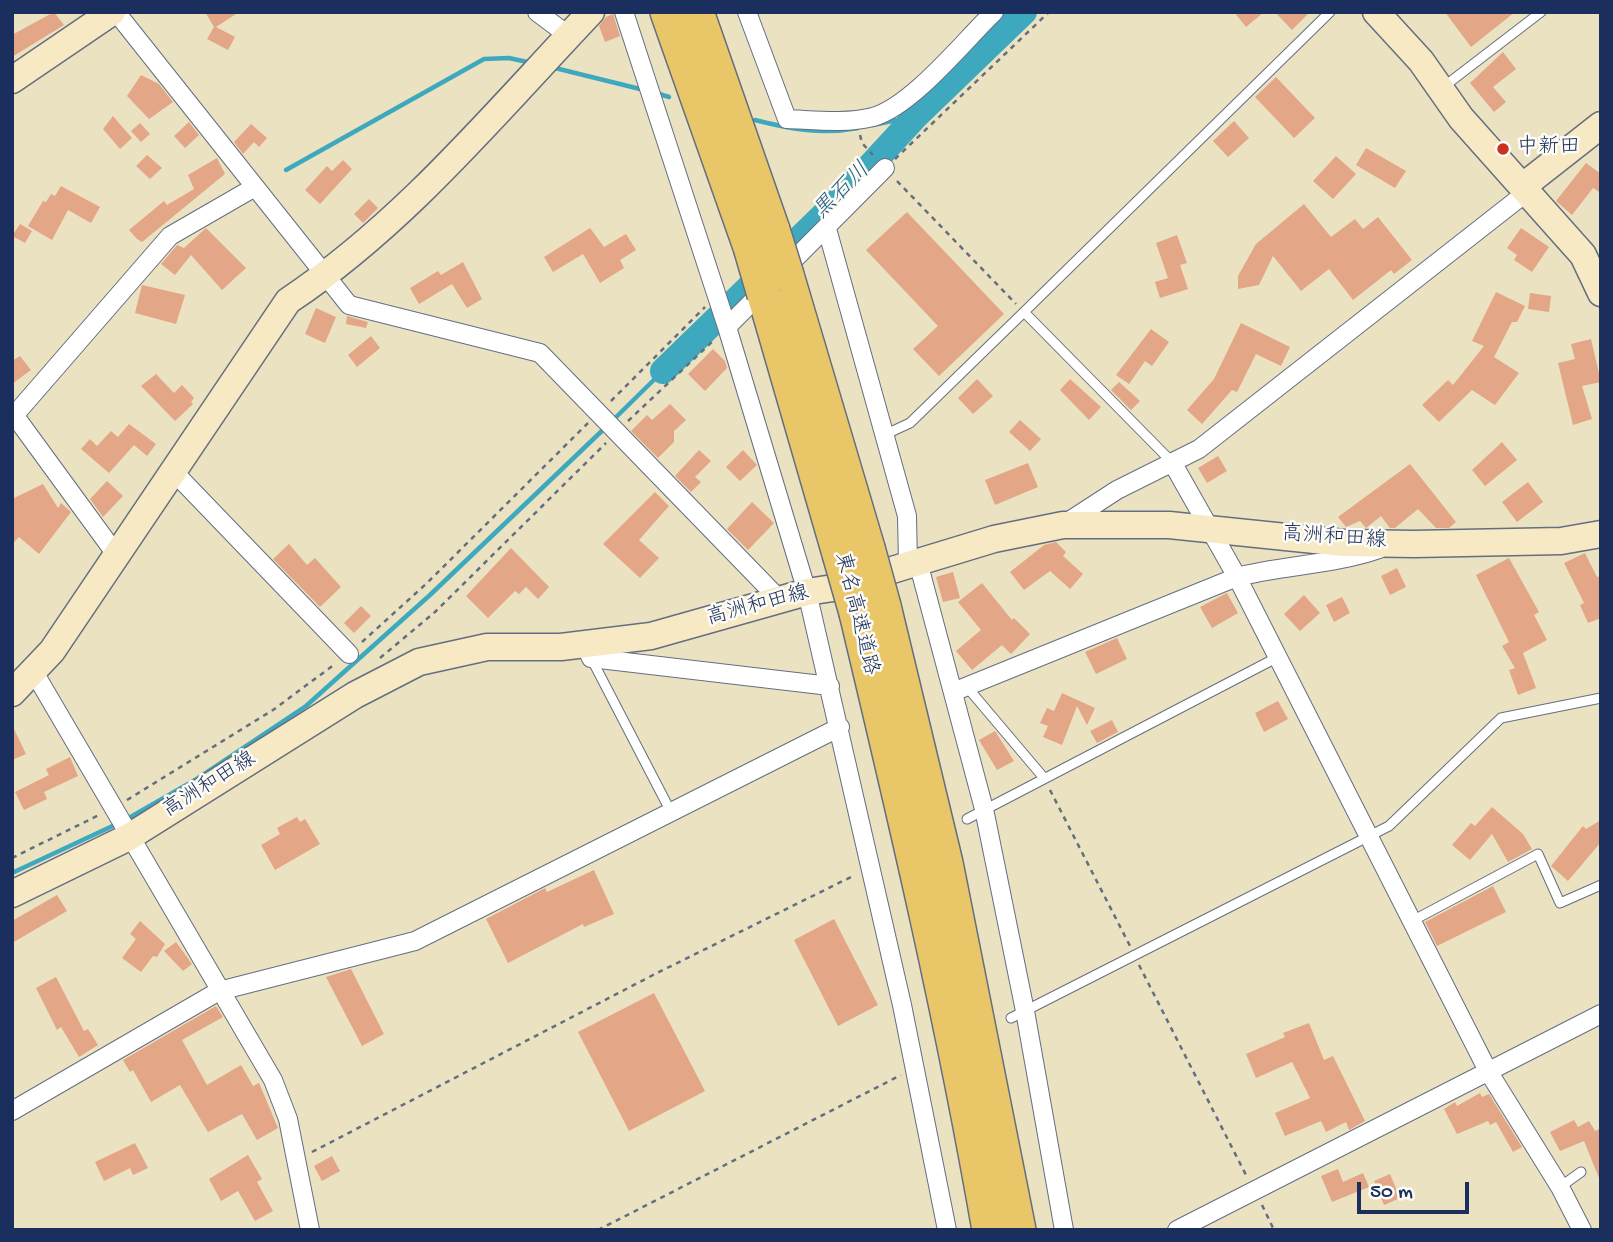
<!DOCTYPE html>
<html>
<head>
<meta charset="utf-8">
<style>
	body { margin:0 }
	#map { position:relative; width:1613px; height:1242px; overflow:hidden; background:#ebe2c1; font-family:"Gochi Hand",sans-serif }
	canvas { display:block }
	.frame { position:absolute; inset:0; border:14px solid #1b2f5e; pointer-events:none }
	.scale { position:absolute; left:1357px; top:1182px; width:112px; height:32px; box-sizing:border-box; border:4px solid #1b2f5e; border-top:0; padding-left:9px; font-size:21px; line-height:24px; white-space:nowrap; color:#1b2f5e; -webkit-text-stroke:5px #fdfcf7; paint-order:stroke }
</style>
</head>
<body>
<div id="map">
<canvas width="1613" height="1242"></canvas>
<div class="frame"></div>
<div class="scale">50 m</div>
</div>
<script>
const context = document.querySelector('canvas').getContext('2d');
context.lineJoin = 'round';
function strokePath(path, color, width, dash) {
  context.strokeStyle = color;
  context.lineWidth = width;
  context.lineCap = dash ? 'butt' : 'round';
  context.setLineDash(dash || []);
  context.stroke(path);
}
function fill(path, color) {
  context.fillStyle = color;
  context.fill(path, 'evenodd');
}
function write(font, color, halo, rows, align = 'center') {
  context.font = font + ' "Gochi Hand","Klee One",sans-serif';
  context.lineWidth = 5;
  context.setLineDash([]);
  context.textBaseline = 'middle';
  context.strokeStyle = halo;
  context.fillStyle = color;
  for (const [text, x, y, turn = 0] of rows) {
    context.save();
    context.translate(x, y);
    context.rotate((+turn || 0) * Math.PI / 180);
    context.textAlign = isNaN(turn) ? turn : align;
    if (halo) context.strokeText(text, 0, 0);
    context.fillText(text, 0, 0);
    context.restore();
  }
}
strokePath(new Path2D(`
	M551 67 644 90
	M656 93 669 97
	M755 120C790 129 822 135 858 128
	M873 125 916 116
	M286 170 484 59 509 58 532 63
	M612 421 663 371
	M127 819 195 780 306 706 430 595 606 427
	M12 873 119 823`), '#3ea9be', 4.5);
strokePath(new Path2D(`
	M663 371 836 203 916 116 1024 12`), '#3ea9be', 26);
fill(new Path2D(`
	M54 12 64 25 12 57V35Z
	M205 12H239L216 27 235 37 228 50 207 39 214 27Z
	M1234 12H1264L1246 27Z
	M1275 12H1310L1292 30Z
	M1445 12H1515L1471 47Z
	M613 14 620 36 605 42 599 26 606 17Z
	M1503 52 1516 69 1493 87 1506 102 1494 112 1470 83Z
	M141 75 159 84 173 102 149 119 127 96Z
	M1276 77 1315 118 1294 138 1255 97Z
	M113 116 132 138 120 149 103 129Z
	M1234 121 1249 138 1228 157 1213 141Z
	M189 122 199 135 185 148 174 136Z
	M140 123 150 134 141 142 131 131Z
	M251 124 267 138 259 147 254 142 243 154 234 142Z
	M1366 148 1406 171 1395 188 1356 165Z
	M147 155 162 168 150 179 136 166Z
	M1336 156 1356 174 1333 199 1313 181Z
	M217 158 225 174 142 242 137 239 129 230 164 201 167 205 194 189 188 175Z
	M343 160 352 169 320 204 305 190 327 166 332 171Z
	M1586 163 1601 174V193L1593 188 1572 215 1556 201Z
	M61 186 100 207 91 223 68 210 52 240 28 226 43 201 46 202 51 194 55 196Z
	M369 199 378 208 363 223 354 214Z
	M1304 204 1331 237 1355 219 1363 229 1378 217 1412 260 1394 274 1391 270 1353 300 1329 269 1301 291 1273 256 1259 285 1238 289V276L1256 244Z
	M907 212 1004 314 939 376 913 349 938 326 866 250Z
	M20 224 32 231 25 243 12 236Z
	M206 228 246 268 222 290 191 255 175 275 161 264 177 245 184 248Z
	M590 228 604 247 626 234 636 250 620 260 624 268 600 283 583 254 553 272 544 257Z
	M1521 228 1549 247 1532 272 1514 260 1517 255 1507 248Z
	M1177 235 1187 263 1180 265 1188 289 1160 298 1155 282 1168 278 1156 243Z
	M463 262 482 299 467 308 452 284 419 304 410 288 438 271 441 275Z
	M142 285 185 295 176 324 135 313Z
	M1496 292 1525 306 1517 322H1512L1494 357 1519 373 1495 405 1472 390 1439 422 1422 405 1448 380 1453 385 1484 346 1472 341Z
	M1530 293 1551 296 1549 312 1528 309Z
	M316 308 336 317 325 343 305 334Z
	M347 316 368 322 366 328 346 324Z
	M1241 323 1290 347 1281 366 1256 354 1237 392 1232 390 1202 424 1187 410 1214 379Z
	M1151 329 1169 342 1152 366 1145 361 1129 384 1116 375Z
	M371 336 380 348 357 367 348 355Z
	M1591 339 1601 382 1582 386 1592 419 1573 425 1558 363 1575 359 1571 344Z
	M713 349 725 361 727 368 705 391 688 374Z
	M20 356 31 370 12 384V361Z
	M156 374 174 393 182 385 194 398 191 402 193 404 175 421 141 386Z
	M977 379 993 396 973 414 958 398Z
	M1070 379 1101 407 1089 420 1060 390Z
	M1119 382 1140 401 1131 410 1111 390Z
	M670 404 686 420 674 431V442L658 458 631 431 647 415 652 420Z
	M1020 420 1041 439 1030 451 1009 432Z
	M129 424 156 444 147 456 134 445 109 473 81 449 90 439 97 446 111 431 118 437Z
	M1502 442 1517 460 1485 486 1472 470Z
	M699 450 711 461 695 477 701 482 691 492 675 476Z
	M743 450 757 465 740 481 726 467Z
	M1218 456 1227 471 1207 483 1198 468Z
	M1028 463 1038 487 995 505 985 480Z
	M1410 464 1456 522 1449 528H1436L1418 509 1395 528H1390L1381 516 1366 528 1360 521 1346 527 1338 517Z
	M107 481 123 496 103 517 90 499Z
	M1528 482 1543 502 1517 522 1502 502Z
	M43 484 58 508 61 503 71 512 39 554 19 537 12 544V499Z
	M655 492 669 506 639 540 659 558 640 578 603 544Z
	M752 502 774 523 748 550 727 529Z
	M1056 542 1066 552 1063 556 1083 574 1070 589 1050 571 1024 590 1010 572 1044 545Z
	M289 544 307 565 315 558 341 587 320 607 273 559Z
	M511 548 549 587 538 599 526 587 519 594 515 591 488 618 466 596Z
	M1585 553 1597 577 1601 576V618L1588 623 1580 605 1584 603 1564 563Z
	M1509 558 1539 612 1534 615 1547 640 1523 653 1536 688 1518 695 1509 670 1515 668 1502 646 1509 642 1476 575Z
	M1397 568 1406 587 1390 595 1381 576Z
	M953 572 960 598 943 602 936 577Z
	M982 583 1012 620 1014 618 1030 634 1011 654 1002 645 972 670 956 651 981 630 958 602Z
	M1227 593 1238 613 1212 628 1200 607Z
	M1304 595 1320 613 1300 631 1284 614Z
	M1342 597 1350 613 1334 622 1326 605Z
	M361 606 371 616 354 633 344 623Z
	M1117 638 1127 659 1096 674 1085 652Z
	M1062 693 1095 708 1087 725 1077 706 1062 745 1043 737 1048 726 1040 723 1047 708 1054 711Z
	M1278 701 1288 719 1264 732 1255 713Z
	M1112 720 1118 732 1097 743 1090 731Z
	M12 725 26 754 12 760Z
	M995 731 1014 761 997 770 979 740Z
	M70 757 78 776 44 792 47 799 24 810 15 792 49 775 46 769Z
	M1492 807 1523 834 1532 849 1508 862 1492 834 1470 860 1452 845 1471 823 1475 826Z
	M297 817 300 822 305 819 320 844 275 870 261 845 280 834 277 828Z
	M1601 820V842L1568 881 1551 866 1583 826 1586 829Z
	M594 870 614 914 584 927 583 924 508 963 486 919 545 888 547 892Z
	M1493 886 1506 912 1437 946 1425 922Z
	M57 895 67 911 12 943V921Z
	M834 919 878 1005 838 1026 794 940Z
	M140 921 165 944 157 957 153 956 141 972 122 958 136 939 130 934Z
	M176 942 192 964 183 971 164 951Z
	M351 969 384 1034 362 1046 326 977Z
	M56 977 84 1031 88 1029 98 1045 79 1057 61 1027 57 1030 36 988Z
	M654 993 705 1091 629 1131 578 1032Z
	M216 1006 223 1017 182 1040 207 1085 241 1065 253 1086 259 1083 278 1128 257 1140 242 1114 208 1132 180 1085 151 1102 133 1070 130 1072 123 1060Z
	M1309 1023 1324 1060 1333 1056 1365 1121 1349 1130 1346 1122 1326 1132 1321 1121 1285 1136 1275 1113 1310 1098 1292 1062 1256 1078 1246 1054 1285 1037 1283 1033Z
	M1480 1093 1482 1097 1489 1094 1522 1147 1513 1152 1496 1122 1490 1125 1488 1121 1457 1134 1444 1109 1455 1102 1457 1106Z
	M1574 1120 1578 1127 1589 1121 1595 1131 1601 1128V1183L1584 1141 1560 1151 1550 1132Z
	M135 1143 148 1168 133 1175 130 1168 104 1181 95 1162Z
	M248 1155 262 1179 257 1182 273 1211 255 1221 238 1191 221 1201 209 1179Z
	M332 1156 340 1171 322 1181 314 1166Z
	M1338 1169 1343 1182 1363 1173 1369 1187 1332 1202 1321 1176Z
	M1390 1174 1400 1198 1384 1205 1374 1181Z`), '#e3a687');
const lane = new Path2D(`
	M1442 88 1541 12
	M884 435 910 423 1024 312
	M1172 462 1024 312 1330 12
	M591 658 671 812
	M967 687 1044 778
	M967 819 1278 657
	M1412 921 1538 854 1560 903 1601 885
	M1011 1018 1389 826 1501 718 1601 698
	M1560 1187 1581 1172`);
const street = new Path2D(`
	M116 12 349 305 540 353 780 600
	M537 12 569 36
	M624 12 727 327 807 592 902 1005 947 1230
	M747 12 787 119C814 120 845 124 873 117 912 106 963 42 994 12
	M827 229 907 516 908 564
	M727 327 885 168
	M12 412 115 553
	M12 418 170 236 255 187
	M1172 462 1237 577 1488 1071 1560 1187 1582 1230
	M172 470 349 654
	M1063 525 1117 490 1199 449 1527 192
	M918 562 984 809 1025 1011 1064 1230
	M585 645 591 658 830 686
	M34 672 273 1080 288 1119 310 1230
	M953 692 1237 577C1284 565 1333 565 1379 549
	M12 1111 219 991 415 941 840 727
	M1177 1230 1601 1014`);
const secondary = new Path2D(`
	M1376 12 1421 61 1461 118 1583 255 1601 293
	M12 80 112 12
	M1522 187 1601 125
	M12 693 52 651 288 301C405 223 495 113 591 12
	M12 894 129 837 355 695 419 662 487 647H561L651 636 807 592 833 588 994 539 1063 525H1169L1344 543 1415 544 1561 541 1601 534`);
const highway = new Path2D(`
	M667 12 750 247
	M697 12 773 230
	M787 275 868 548
	M764 295 839 554
	M884 606 946 863 1019 1230
	M856 613C905 818 953 1022 989 1230`);
strokePath(lane, '#646e81', 11);
strokePath(street, '#646e81', 20);
strokePath(secondary, '#646e81', 29);
strokePath(highway, '#646e81', 36);
strokePath(new Path2D(`
	M860 135 862 143 873 155
	M895 159 1049 12
	M897 181 1016 304
	M611 401 705 307
	M628 421 715 339
	M362 642 426 584 588 423
	M380 658 435 612 606 443
	M1050 790 1130 946
	M127 800 273 710 335 664
	M12 858 99 815
	M1139 965 1247 1177
	M312 1152 657 973 855 875
	M1262 1205 1274 1230
	M598 1230 901 1075`), '#646e81', 2.5, [5, 5]);
strokePath(lane, '#fff', 9);
strokePath(street, '#fff', 18);
strokePath(secondary, '#f6e9c3', 26);
strokePath(highway, '#e9c769', 33);
const highwayBridge = new Path2D(`
	M773 230 787 275
	M750 247 764 295
	M868 548 884 606
	M839 554 856 613`);
strokePath(highwayBridge, '#646e81', 36, []);
strokePath(highwayBridge, '#e9c769', 33);
for (const [x, y, r, color] of [
	[1503,149,7,"#c8321e"]
]) {
  const dot = new Path2D();
  dot.arc(x, y, r, 0, 2 * Math.PI);
  context.fillStyle = color;
  context.fill(dot);
  strokePath(dot, '#fdfcf7', 2.5);
}
write('21px', '#1b2f5e', '#fdfcf7', [
	["中新田",1517,149]
], 'left');
write('21px', '#1b2f5e', '#fdfcf7', [
	["高洲和田線",1334,539,4],
	["高洲和田線",758,607,-15],
	["東名高速道路",855,614,76],
	["高洲和田線",210,786,-32]
]);
write('italic 23px', '#296084', '#fdfcf7', [
	["黒石川",843,192,-45]
]);
</script>
</body>
</html>
